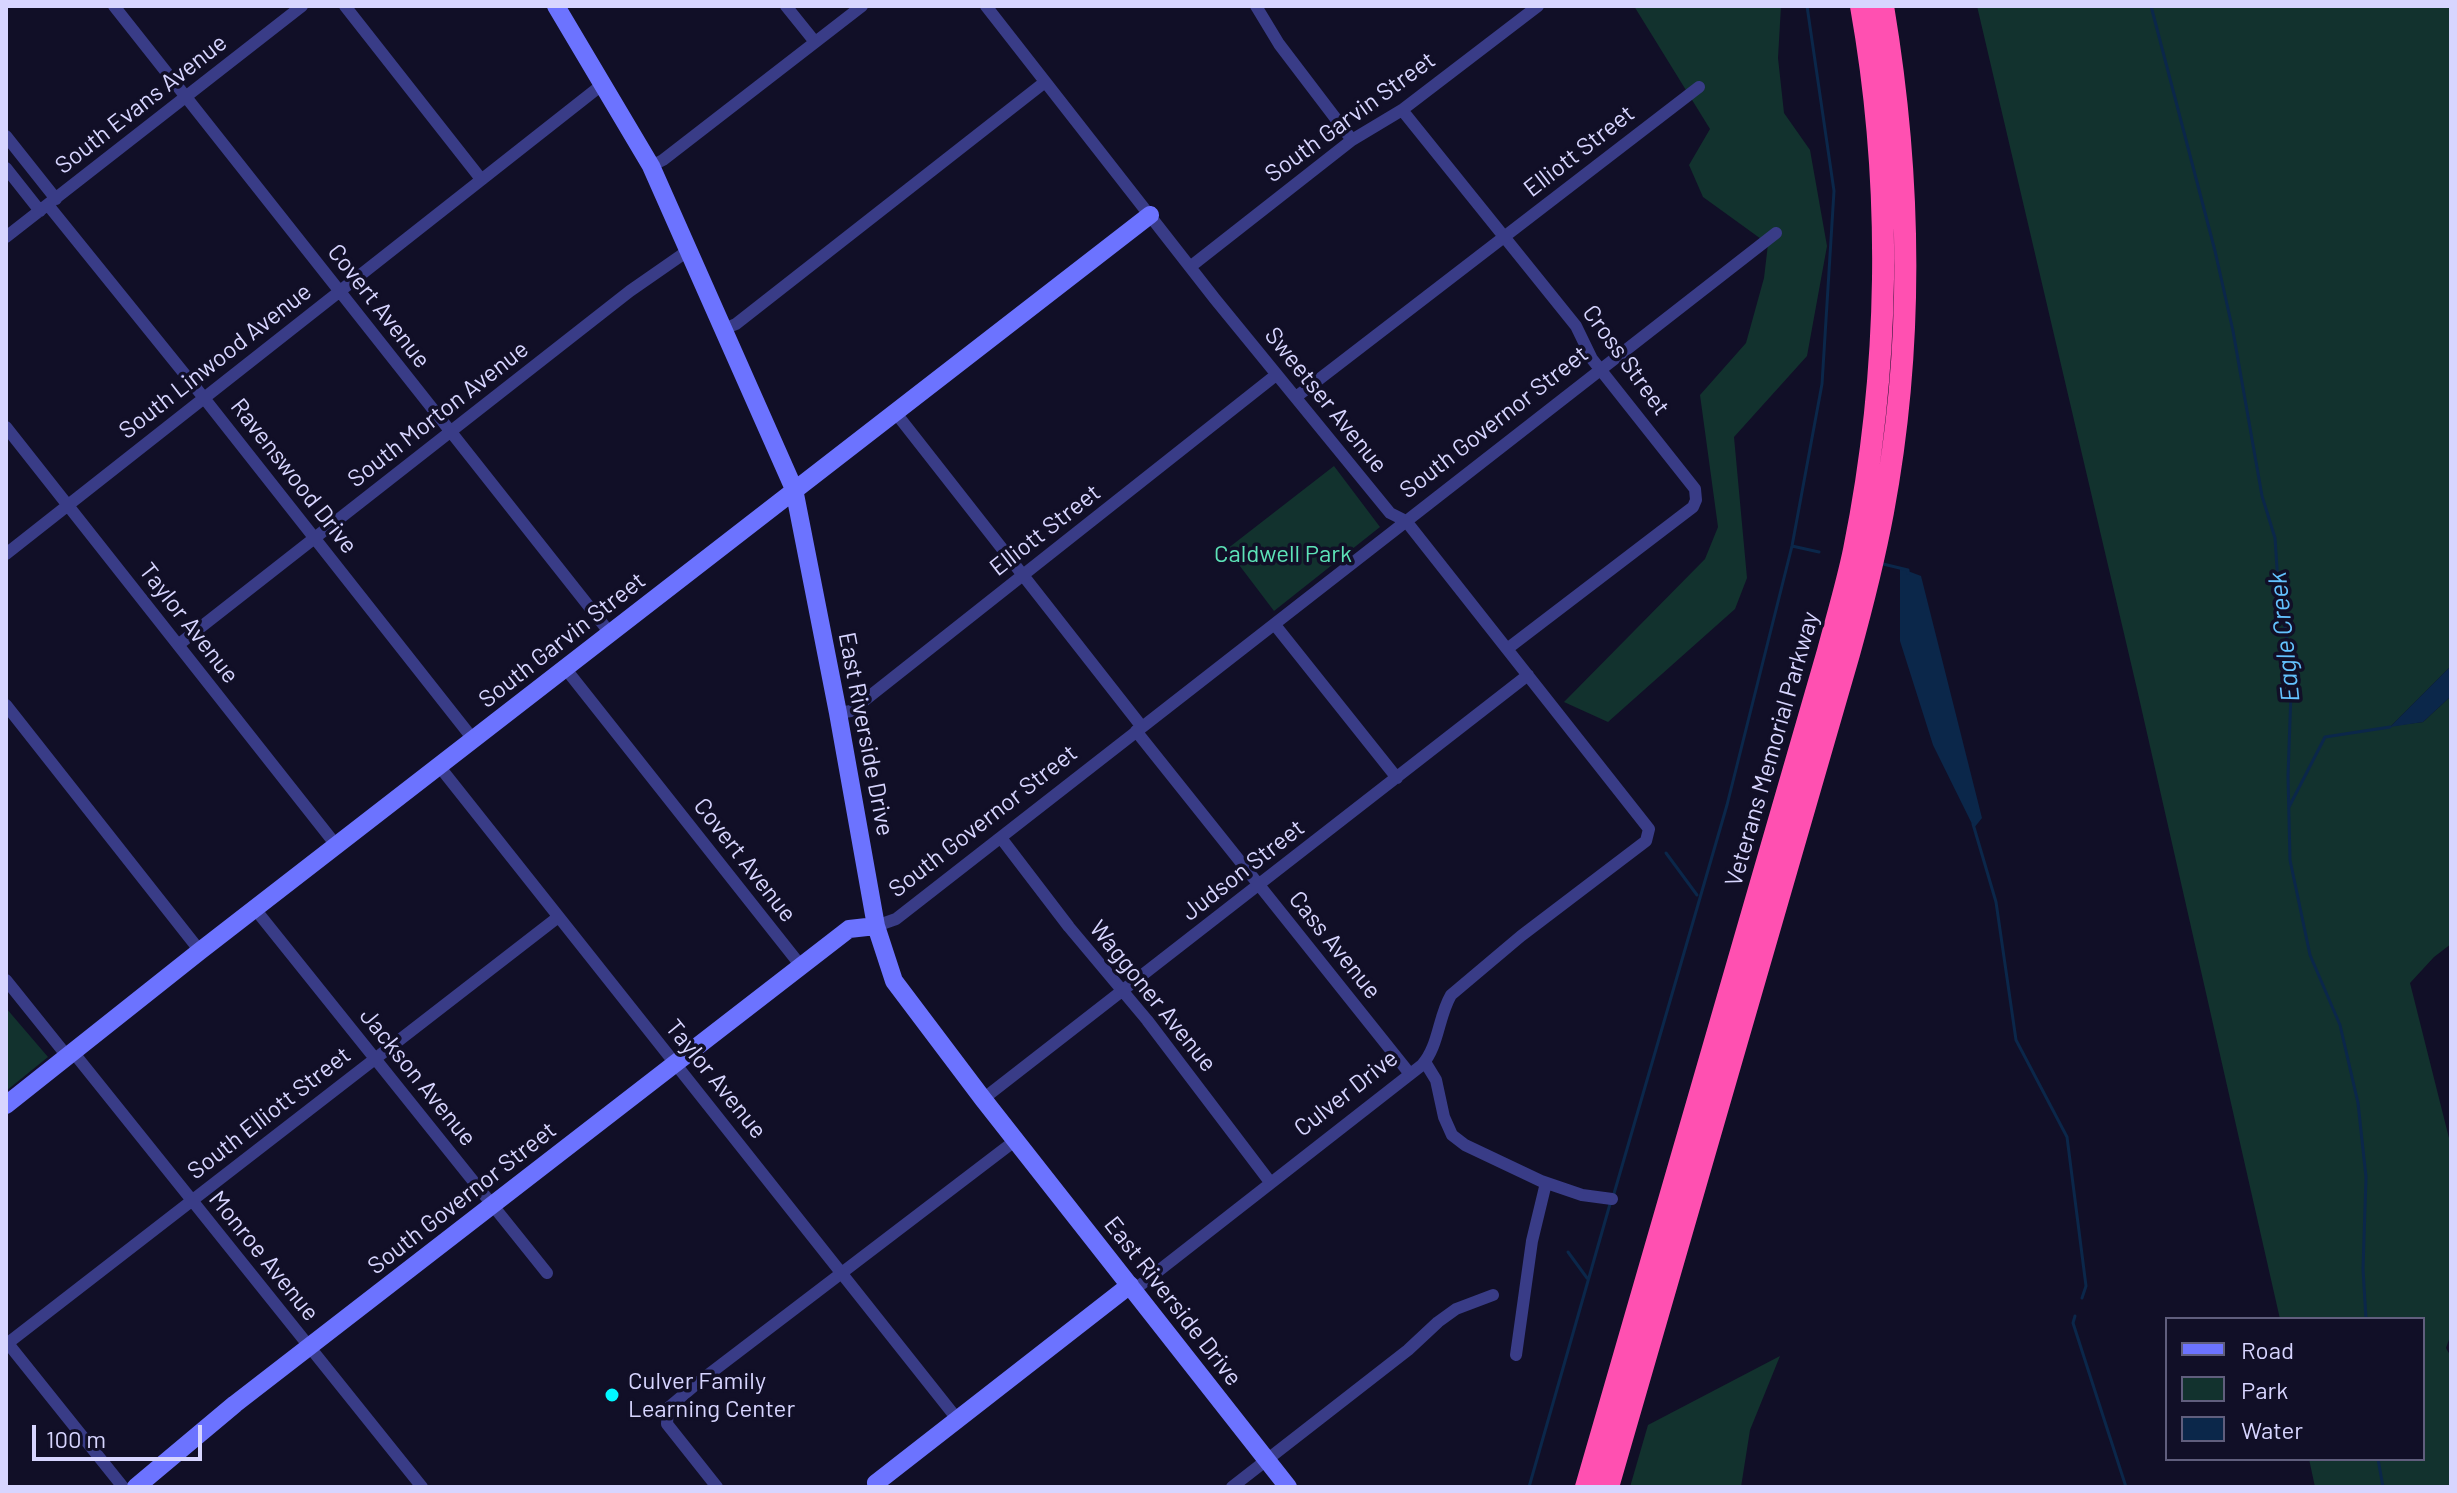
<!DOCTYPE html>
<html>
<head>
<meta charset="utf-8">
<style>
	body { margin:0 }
	#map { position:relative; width:2457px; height:1493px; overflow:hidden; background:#110f27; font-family:Barlow,sans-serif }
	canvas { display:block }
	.frame { position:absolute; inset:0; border:8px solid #d7d5ff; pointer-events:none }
	.legend { position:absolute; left:2165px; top:1317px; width:260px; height:144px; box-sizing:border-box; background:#110f27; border:2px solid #605e7d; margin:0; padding:10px 14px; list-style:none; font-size:24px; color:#d7d5ff }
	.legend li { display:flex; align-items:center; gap:16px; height:40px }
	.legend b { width:40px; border:2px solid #605e7d }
	.scale { position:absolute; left:32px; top:1425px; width:170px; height:36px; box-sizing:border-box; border:4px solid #d7d5ff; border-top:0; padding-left:10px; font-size:24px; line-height:28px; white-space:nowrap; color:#d7d5ff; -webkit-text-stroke:6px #110f27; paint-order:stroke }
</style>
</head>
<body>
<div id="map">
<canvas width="2457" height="1493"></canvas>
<div class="frame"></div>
<ul class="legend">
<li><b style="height:10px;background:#6c73ff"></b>Road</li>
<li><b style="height:22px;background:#12322e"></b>Park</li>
<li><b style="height:22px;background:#0b274a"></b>Water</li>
</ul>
<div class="scale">100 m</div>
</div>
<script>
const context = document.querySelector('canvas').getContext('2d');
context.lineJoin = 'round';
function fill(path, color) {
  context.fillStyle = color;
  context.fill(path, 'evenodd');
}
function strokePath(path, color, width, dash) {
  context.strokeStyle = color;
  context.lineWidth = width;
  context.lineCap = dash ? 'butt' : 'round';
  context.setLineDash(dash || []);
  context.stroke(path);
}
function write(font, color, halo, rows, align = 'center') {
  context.font = font + ' Barlow,sans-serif';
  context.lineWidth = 7;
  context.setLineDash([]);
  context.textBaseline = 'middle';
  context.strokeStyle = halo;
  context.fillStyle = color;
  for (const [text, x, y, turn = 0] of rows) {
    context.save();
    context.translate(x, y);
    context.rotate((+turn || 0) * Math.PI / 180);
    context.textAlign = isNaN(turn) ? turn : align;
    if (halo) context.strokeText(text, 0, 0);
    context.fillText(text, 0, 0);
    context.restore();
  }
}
fill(new Path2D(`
	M1634 6H1781L1778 58 1784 113 1810 150 1827 246 1807 356 1734 437 1747 578 1735 609 1608 722 1564 702 1705 559 1718 527 1700 395 1746 343 1764 278 1768 244 1703 197 1689 165 1710 129Z
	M1977 6H2451V666L2391 726 2423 722 2451 696V944L2434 957 2410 983 2451 1146V1334L2446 1348 2451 1357V1487H2315L2309 1459H2423V1319H2280L2137 689Z
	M1334 466 1380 527 1274 611 1227 549Z
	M6 1008 48 1057 6 1091Z
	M1780 1356 1750 1430 1741 1487H1630L1648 1425Z`), '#12322e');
fill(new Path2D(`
	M1900 568 1921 576 1982 818 1974 828 1933 745 1900 641Z
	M2451 666V696L2423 722 2390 727Z`), '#0b274a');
strokePath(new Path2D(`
	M2151 6 2215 251 2233 331 2262 496 2275 538 2279 599 2292 664 2288 776 2290 860 2310 955 2340 1025 2358 1103 2366 1177 2363 1269 2366 1319
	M1792 546 1819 552
	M1883 564 1908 570V573
	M2289 807 2325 737 2390 727
	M1973 824 1996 902 2016 1040 2067 1137 2086 1286 2082 1298
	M1666 853 1697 895
	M1613 1197 1727 805 1792 546 1822 384 1834 191 1807 6
	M1568 1252 1587 1278
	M2075 1316 2073 1323 2126 1487
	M2378 1459 2383 1487
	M1529 1487 1610 1204`), '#0b274a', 3);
strokePath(new Path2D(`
	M114 6 610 633
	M345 6 481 179
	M786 6 815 42
	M986 6 1215 299 1390 513 1406 521 1649 829 1646 841 1521 936 1451 995C1438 1017 1439 1046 1422 1065L1134 1290
	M1256 6 1279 44 1352 140
	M1402 110 1576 326 1592 359 1695 489 1696 500 1693 507 1507 649
	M6 136 56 199
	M651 166 663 160 862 6
	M6 168 40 211
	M48 205 204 398 473 739
	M6 237 302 6
	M1190 267 1352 140 1402 110 1538 6
	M724 329 736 324 1045 82
	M1296 397 1699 87
	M895 412 1142 727
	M6 427 336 845
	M6 554 603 84
	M1275 625 1397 778
	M178 645 630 291 689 250
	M565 668 801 966
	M6 705 200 951
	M838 713 851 711 1276 375
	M1136 731 1410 1074
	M439 766 958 1420
	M1001 838 1069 927 1147 1020 1270 1182
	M255 909 547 1273
	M876 926 896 919 1776 233
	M6 980 67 1056
	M73 1052 422 1487
	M1425 1062 1436 1080 1444 1117 1452 1135 1465 1145 1541 1181 1582 1195 1612 1199
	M983 1099 1528 675
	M6 1341 123 1487
	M8 1343 557 918
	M1516 1355 1532 1241 1546 1183
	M717 1487 667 1424 668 1408 700 1381 1016 1140
	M1232 1487 1408 1350 1438 1322 1456 1309 1493 1295`), '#393c87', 12);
strokePath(new Path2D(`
	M556 6 651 166 794 489 838 713 876 926 894 981 983 1099 1288 1487
	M6 1105 200 951 1150 215
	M136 1487 235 1404 849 929 876 926
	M877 1487 876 1483 1130 1285`), '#6c73ff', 18);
strokePath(new Path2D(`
	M1586 1487 1828 651C1837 617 1847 584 1854 550 1890 372 1893 186 1861 6
	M1608 1487 1849 654C1862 607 1874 560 1883 512 1914 346 1911 173 1883 6`), '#ff50b1', 22);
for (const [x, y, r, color] of [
	[612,1395,8,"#01f8ff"]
]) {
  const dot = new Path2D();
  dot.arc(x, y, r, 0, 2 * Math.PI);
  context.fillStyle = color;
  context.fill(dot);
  strokePath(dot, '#110f27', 3);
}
write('24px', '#d7d5ff', '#110f27', [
	["South Evans Avenue",141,104,-38],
	["South Garvin Street",1350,117,-36],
	["Elliott Street",1579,151,-38],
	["Covert Avenue",379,306,52],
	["Cross Street",1626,360,54],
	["South Linwood Avenue",215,361,-38],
	["Sweetser Avenue",1326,400,51],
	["South Morton Avenue",438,414,-38],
	["South Governor Street",1494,422,-38],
	["Ravenswood Drive",294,476,52],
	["Elliott Street",1045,530,-38],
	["Taylor Avenue",189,623,52],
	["South Garvin Street",562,640,-38],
	["East Riverside Drive",866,734,79],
	["Veterans Memorial Parkway",1772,749,-74],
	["South Governor Street",983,821,-38],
	["Covert Avenue",745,860,52],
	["Judson Street",1243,870,-38],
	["Cass Avenue",1335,945,51],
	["Waggoner Avenue",1153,996,51],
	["Jackson Avenue",418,1077,51],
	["Taylor Avenue",716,1079,51],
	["Culver Drive",1346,1093,-38],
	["South Elliott Street",269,1113,-38],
	["South Governor Street",462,1198,-38],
	["Monroe Avenue",264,1256,51],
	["East Riverside Drive",1173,1301,52]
]);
write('24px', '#5de3b8', '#110f27', [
	["Caldwell Park",1283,554]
]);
write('24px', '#d7d5ff', '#110f27', [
	["Culver Family",628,1381],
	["Learning Center",628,1409]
], 'left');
write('italic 26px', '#63c2ff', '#110f27', [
	["Eagle Creek",2284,637,-96]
]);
</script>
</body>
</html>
